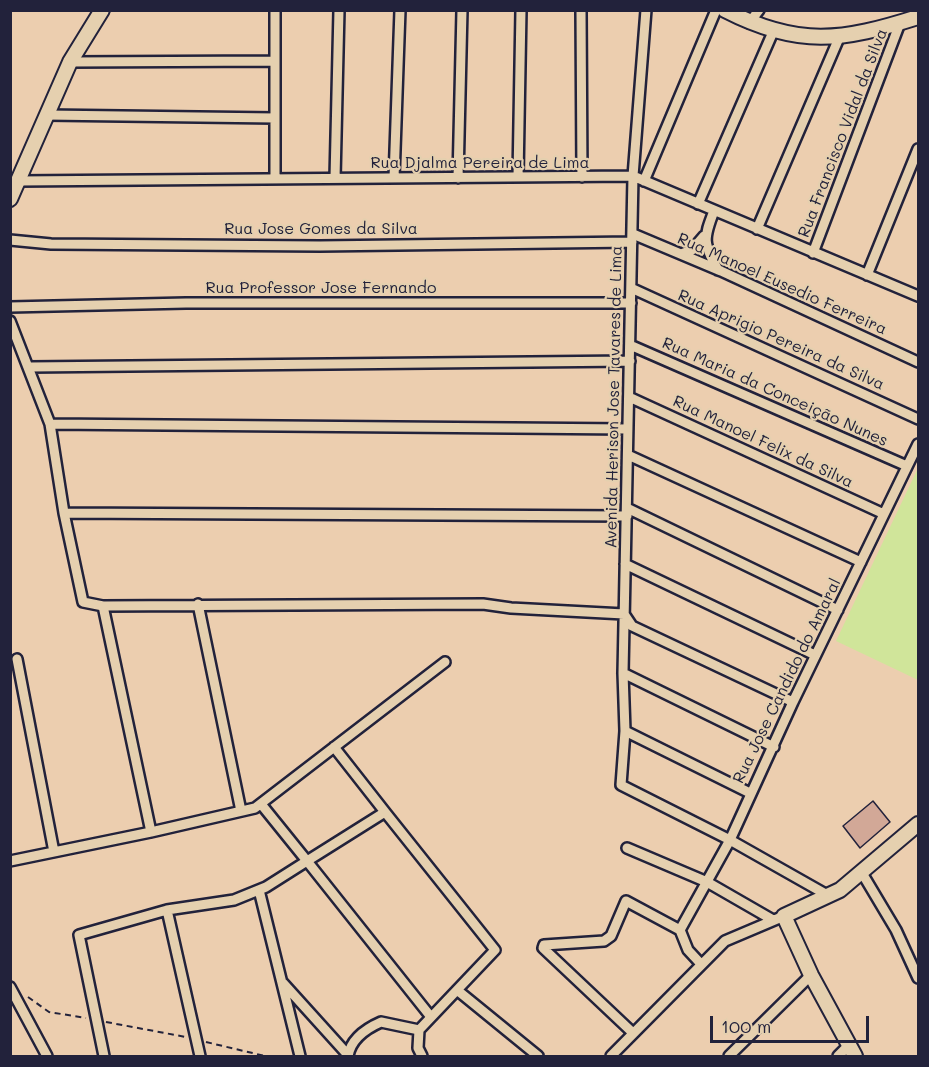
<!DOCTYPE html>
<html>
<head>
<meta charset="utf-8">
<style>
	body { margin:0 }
	#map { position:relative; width:929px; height:1067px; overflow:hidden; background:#ecceaf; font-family:Mali,sans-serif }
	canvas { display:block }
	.frame { position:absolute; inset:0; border:12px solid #22223b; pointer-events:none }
	.scale { position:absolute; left:710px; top:1016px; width:159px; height:27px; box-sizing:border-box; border:3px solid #22223b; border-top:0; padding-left:8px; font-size:18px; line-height:21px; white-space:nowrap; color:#22223b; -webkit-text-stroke:4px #e5d0af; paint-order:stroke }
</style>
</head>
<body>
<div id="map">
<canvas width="929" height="1067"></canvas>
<div class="frame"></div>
<div class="scale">100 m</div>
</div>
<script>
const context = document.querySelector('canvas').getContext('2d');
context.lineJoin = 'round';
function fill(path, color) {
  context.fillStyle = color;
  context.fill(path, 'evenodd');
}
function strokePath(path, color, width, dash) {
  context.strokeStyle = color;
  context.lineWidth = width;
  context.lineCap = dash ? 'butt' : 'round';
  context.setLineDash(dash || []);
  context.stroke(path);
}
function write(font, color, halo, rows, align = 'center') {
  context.font = font + ' Mali,sans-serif';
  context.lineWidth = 4.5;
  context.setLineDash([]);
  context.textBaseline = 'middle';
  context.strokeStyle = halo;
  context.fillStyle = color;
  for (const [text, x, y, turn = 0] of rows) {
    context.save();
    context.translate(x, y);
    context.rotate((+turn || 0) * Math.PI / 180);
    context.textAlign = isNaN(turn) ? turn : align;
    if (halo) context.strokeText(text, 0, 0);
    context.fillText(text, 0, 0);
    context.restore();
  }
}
fill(new Path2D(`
	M918 468V680L836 641Z`), '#d0e59a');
const building = new Path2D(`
	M873 801 890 822 860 848 843 826Z`);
fill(building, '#d2a897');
strokePath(building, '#22223b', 1.5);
const street = new Path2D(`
	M581 10 582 177
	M646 10 633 176 623 673 625 731 621 785 730 840 829 896
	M749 23 759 10
	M70 62 275 61
	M46 115 275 118
	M518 177 521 10
	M335 178 339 10
	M394 178 400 10
	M458 178 462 10
	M275 179V10
	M18 181 633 176 918 296
	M644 181 716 10
	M698 204 773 32
	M714 211C703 239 703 243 718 270
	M757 229 839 38
	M633 234 721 271 918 362
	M10 240 51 244 320 246 632 242
	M813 253 900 23
	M681 254 692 250 704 236
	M867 275 918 149
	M631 288 918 419
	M10 307 186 303H631
	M10 321 50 424 64 513 627 516
	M630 345 907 466
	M30 367 630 361
	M629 397 884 514
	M50 424 628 429
	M628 455 861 562
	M627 508 838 610
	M64 513 83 602 103 606 483 604 511 608 624 614
	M625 564 815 655
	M198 604 241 811
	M624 614 632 626 793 702
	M17 659 54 852
	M623 673 774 747
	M625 731 750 793
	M334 747 385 812
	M261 804 307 861 385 812 495 950 419 1030 381 1022C365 1029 351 1039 348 1056
	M151 832 255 808 445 662
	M627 848 707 882 773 920
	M10 861 151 832 103 606
	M862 873 896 930 918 978
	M259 890 300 1056
	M167 910 200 1056
	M680 930 730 840 793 702 918 444
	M680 930 688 950 701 964
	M283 983 348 1055
	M10 987 47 1056
	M457 990 538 1056
	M419 1030 418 1048 422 1056
	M633 1033 543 948 544 945 604 941 611 936 626 901 680 930
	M104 1056 79 935 167 910 234 900 266 887 307 861 431 1017
	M611 1056 725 941 784 916
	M729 1056 811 975
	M838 1056 849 1045`);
const secondary = new Path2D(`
	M725 10C799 48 842 41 918 17
	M10 199 70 62 102 10
	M855 1056 811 975 784 916 840 890 918 824`);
strokePath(street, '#22223b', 14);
strokePath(secondary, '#22223b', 18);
strokePath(new Path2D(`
	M28 997 49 1012 86 1018
	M106 1022 186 1037
	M206 1042 265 1056`), '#22223b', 2, [6, 4.5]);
strokePath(street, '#e5d0af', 9);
strokePath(secondary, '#e5d0af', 14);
write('16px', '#22223b', '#e5d0af', [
	["Rua Francisco Vidal da Silva",843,133,-69],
	["Rua Djalma Pereira de Lima",480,163],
	["Rua Jose Gomes da Silva",321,229],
	["Rua Manoel Eusedio Ferreira",782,284,24],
	["Rua Professor Jose Fernando",321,288],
	["Rua Aprigio Pereira da Silva",781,340,24],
	["Rua Maria da Conceição Nunes",775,392,24],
	["Avenida Herison Jose Tavares de Lima",614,397,-89],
	["Rua Manoel Felix da Silva",763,442,25],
	["Rua Jose Candido do Amaral",787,681,-64]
]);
</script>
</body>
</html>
